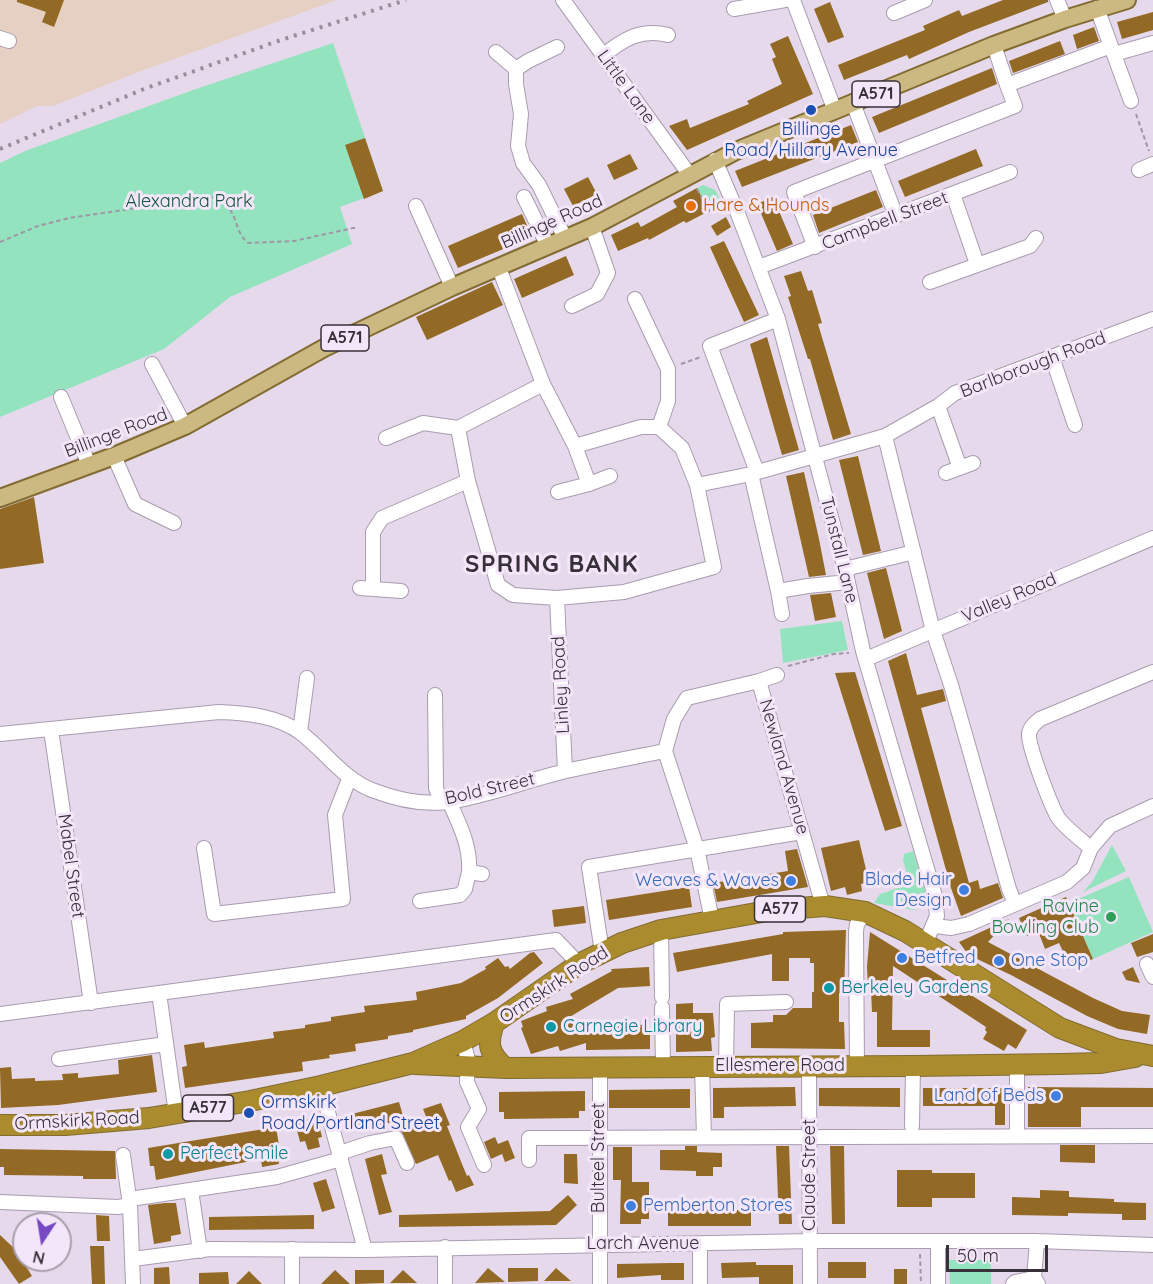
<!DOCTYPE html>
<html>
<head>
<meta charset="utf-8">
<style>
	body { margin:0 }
	#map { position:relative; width:1153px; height:1284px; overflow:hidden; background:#e6d9ec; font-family:Quicksand,sans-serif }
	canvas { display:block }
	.north { position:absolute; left:12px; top:1212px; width:60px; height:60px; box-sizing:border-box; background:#f4e6f9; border:2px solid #a89eac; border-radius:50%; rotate:192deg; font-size:16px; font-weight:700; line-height:24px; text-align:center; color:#373139 }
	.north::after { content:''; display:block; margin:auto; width:21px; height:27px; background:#7749c2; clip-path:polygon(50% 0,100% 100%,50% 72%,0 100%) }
	.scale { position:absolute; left:946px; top:1245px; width:102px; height:27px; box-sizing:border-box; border:3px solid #373139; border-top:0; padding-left:8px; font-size:18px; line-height:21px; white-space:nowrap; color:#373139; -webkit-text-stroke:4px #f4e6f9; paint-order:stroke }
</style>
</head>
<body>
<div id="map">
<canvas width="1153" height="1284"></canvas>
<div class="north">N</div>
<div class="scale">50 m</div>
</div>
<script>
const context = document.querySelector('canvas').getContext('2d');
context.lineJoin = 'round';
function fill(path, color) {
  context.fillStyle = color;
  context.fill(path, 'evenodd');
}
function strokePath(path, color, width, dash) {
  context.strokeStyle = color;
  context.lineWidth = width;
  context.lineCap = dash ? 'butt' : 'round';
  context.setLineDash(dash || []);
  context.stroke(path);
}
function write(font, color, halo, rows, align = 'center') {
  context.font = font + ' Quicksand,sans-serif';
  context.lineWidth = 6;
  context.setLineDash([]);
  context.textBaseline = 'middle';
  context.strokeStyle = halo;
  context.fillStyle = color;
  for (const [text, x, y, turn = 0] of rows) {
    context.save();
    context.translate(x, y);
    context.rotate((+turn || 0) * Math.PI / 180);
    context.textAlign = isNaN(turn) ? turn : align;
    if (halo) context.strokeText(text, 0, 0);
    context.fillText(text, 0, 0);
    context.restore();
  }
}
fill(new Path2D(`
	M0 0H337L141 71 53 106H37L0 124Z`), '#e6d0c3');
fill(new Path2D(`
	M333 43 383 191 340 207 352 244 230 297 164 349 0 417V163L25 151 193 90Z
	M703 185 715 190 721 201 719 206 709 211 697 188Z
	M842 621 848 650 783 663 780 629Z
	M1112 845 1126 871 1083 892 1092 882Z
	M913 851 927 898 914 910 874 903 880 894 910 884 903 860 904 854Z
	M1129 877 1153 932 1093 959 1069 903Z
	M949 1260H991V1284H950Z`), '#93e4be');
fill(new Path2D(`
	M17 0H64L54 27 42 22 46 12 17 2Z
	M1003 0H1048V2L969 32 909 59 907 55 844 80 838 65 925 30 923 26 959 10 962 16Z
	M830 2 844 37 828 43 814 9Z
	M1153 12V30L1122 39 1117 22Z
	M1094 27 1099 41 1077 49 1073 35Z
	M788 36 813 94 687 150 669 126 687 119 690 128 749 104 747 101 782 84 772 59 776 57 770 44Z
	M1060 41 1065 54 1013 73 1009 61Z
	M992 68 997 84 879 133 872 117Z
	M851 125 858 142 742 187 735 171Z
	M365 138 383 191 364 199 345 145Z
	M976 149 983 166 905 197 898 181Z
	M630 154 638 169 614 180 607 165Z
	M588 177 597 194 573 206 564 189Z
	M697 188 709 211 686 223 684 221 649 240 648 238 618 251 611 235 638 222 641 227 677 207 673 201Z
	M876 190 883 207 819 233 813 215Z
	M773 197 793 244 777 251 757 204Z
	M522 214 532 237 458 268 448 246Z
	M726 217 731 227 717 236 711 226Z
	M724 241 759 315 744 322 710 247Z
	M566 256 574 275 522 298 514 279Z
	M801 271 808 291 812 290 822 323 818 324 851 434 833 440 810 359H808L788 297 791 296 784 276Z
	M492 282 503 305 427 340 416 317Z
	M767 337 799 450 782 455 750 344Z
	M858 456 881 551 863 555 839 460Z
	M804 472 819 539 826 575 809 577 786 476Z
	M34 497 44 563 0 569V509Z
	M886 568 902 631 884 639 867 573Z
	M831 593 836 617 815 621 810 595Z
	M906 653 917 695 943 689 946 701 921 708 969 883 978 880 980 889 998 883 1003 898 961 916 951 888 888 661Z
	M855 672 902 826 885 831 835 673Z
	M859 840 869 882 861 884 862 891 847 895 845 887 831 891 821 848Z
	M797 849 808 887 717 902 713 883 788 871 785 851Z
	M689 887 692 907 609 920 606 900Z
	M1066 897 1093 959 1081 964 1066 958 1059 943 1045 949 1038 931 1027 936 1019 918Z
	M584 906 586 923 554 927 552 910Z
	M1009 919 988 942 1093 998 1122 1011 1150 1015 1147 1034 1118 1029 1087 1016 1011 975 977 959 967 953 959 942Z
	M846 930 844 993H839V1022H844L845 1049 751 1048V1023L773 1022V1015H786L793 1008H812V992H814V963H810V958H789V981H772V954L677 972 673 953 783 934V932Z
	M870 932 1027 1030 1016 1049 1008 1044 1004 1051 983 1039 987 1032 985 1030 986 1027 893 966 892 1030H930V1047H877V1012H872L871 990H868L867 966Z
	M1153 934V952L1137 957 1131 943Z
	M534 952 543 963 498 998 466 1016V1019L413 1030V1032L388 1036V1039L355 1044 356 1051 329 1055 330 1058 302 1062 303 1071 185 1088 182 1067 187 1066 184 1045 204 1042 205 1048 274 1038 273 1032 305 1028V1025L331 1021V1017L365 1012 364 1006 417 1000 416 992 461 983 486 969 485 967 498 958 505 967 508 966 510 969 530 953Z
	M649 967 650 986 618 988 563 1021 645 1025V1030H650V1049L586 1050V1043L560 1051 558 1046 531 1054 521 1028 523 1027 521 1021 547 1011 546 1007 573 999 570 994 612 971 611 969Z
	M1133 967 1140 983 1126 980 1122 972Z
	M693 1003V1013H713L715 1037 711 1038 712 1051 676 1052V1004Z
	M152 1055 157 1092 58 1105 1 1108 0 1068 11 1067 12 1079 35 1078V1081L63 1080 62 1074 78 1073V1078L119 1074 118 1060Z
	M795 1087 796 1106 724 1107V1118H713V1088Z
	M1028 1087 1153 1088V1107H1081V1127H1028Z
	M819 1088H900V1107L819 1106Z
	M923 1088H1005V1125H995V1106H923Z
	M690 1089V1108H609V1090Z
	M585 1091V1111H579V1118L504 1119V1112H499V1092Z
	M399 1102 404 1119 357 1131 352 1114Z
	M441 1103 450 1125 447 1126 462 1164 467 1176 469 1175 474 1185 456 1192 451 1180 449 1181 438 1155 416 1164 401 1130 427 1119 423 1109Z
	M317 1117 322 1137 318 1138 320 1147 308 1150 305 1141 300 1142 295 1122Z
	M276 1127 279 1145 275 1146 279 1164 262 1167 261 1159 156 1180 154 1166H150L148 1148Z
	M495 1137 498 1144 508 1140 515 1158 505 1162 502 1154 491 1159 484 1142Z
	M1060 1145H1095V1163L1060 1162Z
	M685 1146H697V1152L722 1153V1167H713V1176H696V1171L660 1170V1150H685Z
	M776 1146H789L792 1224H779Z
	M830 1146H844L845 1224H832Z
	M613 1147H632V1182H649V1219H641V1224H620L621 1180H613Z
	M0 1149 115 1151 116 1179H83V1176L4 1175V1167H0Z
	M382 1154 387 1174 381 1175 392 1212 379 1215 365 1159Z
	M564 1154H577L578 1184 564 1183Z
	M897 1170H932V1173H975V1198H932V1207H897Z
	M326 1179 335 1208 322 1212 313 1183Z
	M1040 1190 1069 1191V1197L1114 1199V1202L1146 1203V1220H1122V1214L1068 1213V1216L1012 1215V1197L1040 1198Z
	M568 1195 577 1205 556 1225 399 1227V1215L550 1211Z
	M165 1203H176L181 1234 171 1236V1241L154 1244 148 1205Z
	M668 1210H751V1226H668Z
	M96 1215 109 1216 110 1241H97Z
	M314 1215V1229L209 1230V1217Z
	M0 1235 16 1250 32 1276 19 1284 0 1257Z
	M90 1246H104L105 1284H92Z
	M756 1262V1265H793V1284H759V1277L722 1278 721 1263Z
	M828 1262H866V1278H828Z
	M672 1263H684V1280H661V1275L617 1278V1264Z
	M169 1267 170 1284H154V1268Z
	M488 1268 505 1282 475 1283Z
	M508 1268H538V1281L508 1282Z
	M556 1268 571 1281H544Z
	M894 1269H907V1284H894Z
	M335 1270 350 1284H321Z
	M355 1270H384V1283L355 1284Z
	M403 1270 417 1283H390Z
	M249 1271 262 1284H236Z
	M228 1272 229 1284H199V1273Z`), '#926925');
const minor = new Path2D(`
	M563 0 689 174
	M793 0 835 111
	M1057 0 1065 19
	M1097 8 1131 101
	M734 9 785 0
	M894 13 925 0
	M0 38 9 41
	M994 45 1007 85
	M557 47 528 61 516 69V84L521 114 518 146 523 163 539 185 565 238
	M496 52 516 69
	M1114 54 1153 43
	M603 56C623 39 642 28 668 35
	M853 103 896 216
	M715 160 738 214 778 319 845 569 863 651 935 896 937 916 925 944
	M1139 170 1153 164
	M953 194 977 264
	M524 197 548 246
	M416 206 452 287
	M815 247 794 192 1015 106 1007 85 1111 46
	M759 267 1010 172
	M499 268 543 384 575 446 641 427H659L682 448 697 485 714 567 624 592 557 598 513 595 498 585 468 481 458 428 543 384
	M930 282 1030 246 1036 238
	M635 299 668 369V401L659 427
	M572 306 597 294 608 273 592 227
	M1052 357 1075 425
	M152 364 185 426
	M61 397 89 465
	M938 406 960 468
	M885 436 933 631 951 685 1009 889 1015 904
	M386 438 423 423 458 428
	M575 446 589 484
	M114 456 135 504 174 523
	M757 472 710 346 778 319
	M946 473 973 463
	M751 474 778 591 782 614
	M697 485 751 474 885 436 938 406 955 393 1153 319
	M558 492 589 484 610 476
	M845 569 914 552
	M360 588 401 591
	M373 589V532L382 518 468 481
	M778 591 808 586 848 582
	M557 598 565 771
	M866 659 1153 538
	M759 681 777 675
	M435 695 436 788 441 802
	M51 730 91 1003
	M300 732 307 678
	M0 734 219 712C247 713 278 716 301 733 326 752 342 778 372 790 395 799 422 805 447 802 484 797 525 781 562 772 596 764 630 758 665 751
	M449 801C459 824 471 846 469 872
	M204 848 214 914 343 899 335 815 349 779
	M1091 848C1080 839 1068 830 1059 819 1052 809 1028 746 1029 734 1030 727 1035 723 1040 719L1153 672
	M420 901 460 895 465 889 469 872 482 874
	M712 920 697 849 665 751 674 719 687 698 759 681 821 899 825 906
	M935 926 951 928 969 924 1067 882 1083 868 1091 848 1110 826 1153 806
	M661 930 662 997
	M602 952 589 867 802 832
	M1147 964 1153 977
	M159 993 556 940 579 964
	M662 1007 663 1067
	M0 1014 159 993 176 1114
	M463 1041 468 1060 467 1082 479 1109 468 1127 484 1165
	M59 1059 166 1044
	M1017 1064V1130
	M809 1066 810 1284
	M857 1066 856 932 857 924 865 912
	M702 1067 704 1137
	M726 1067 727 1004 786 1002
	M600 1068V1284
	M321 1086 365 1250
	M912 1126 913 1066
	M340 1153 370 1143 396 1138 407 1163
	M123 1155 130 1205 133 1284
	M529 1160V1138L1153 1136
	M191 1190 200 1251
	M130 1199 277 1177 341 1159
	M0 1202 118 1207 130 1205
	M1037 1241 1034 1278 1038 1284
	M938 1242V1284
	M700 1244V1284
	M445 1247V1284
	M292 1249V1284
	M133 1259 210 1249 365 1250 810 1241H1037L1153 1245
	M1013 1284 1015 1282 1034 1278`);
const major = new Path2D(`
	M0 498 114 456 185 426 324 348 452 287 592 227 736 151 994 45 1065 19 1127 0`);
const highway = new Path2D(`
	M494 1023C487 1044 488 1053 505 1068
	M415 1064 505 1068 913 1066 1060 1064 1101 1063 1135 1057
	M0 1125H65L149 1118 250 1101 321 1086 413 1063 463 1041 494 1023 579 964 622 943 661 930 773 910 825 906 865 912 905 931 1060 1028 1116 1049 1153 1056`);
strokePath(minor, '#a89cae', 16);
strokePath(major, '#826c31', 20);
strokePath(highway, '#826c31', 22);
strokePath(new Path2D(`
	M1136 114 1149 151
	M697 189 709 211 719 206
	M0 242 38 226 69 218 212 197C242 209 230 227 248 243L294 241 358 227
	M681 364 701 357
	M788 666 834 654 849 653
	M920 1254 921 1284`), '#a096a5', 2, [4.5, 3]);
strokePath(minor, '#fff', 14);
strokePath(major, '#ccb981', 16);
strokePath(highway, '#aa8b2d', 20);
strokePath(new Path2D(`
	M0 149 144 89 278 41 406 0`), '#978d9b', 4, [3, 6]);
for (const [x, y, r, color] of [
	[811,110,6,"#1a4fb4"],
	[691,206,6,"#e8710a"],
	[791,881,6,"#3f7fe0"],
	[964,890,6,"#3f7fe0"],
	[1111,917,6,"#2e9e5b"],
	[902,958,6,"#3f7fe0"],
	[999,961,6,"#3f7fe0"],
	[829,988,6,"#0f9aa8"],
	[551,1027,6,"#0f9aa8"],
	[1056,1096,6,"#3f7fe0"],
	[249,1113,6,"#1a4fb4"],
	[168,1154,6,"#0f9aa8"],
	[631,1206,6,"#3f7fe0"]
]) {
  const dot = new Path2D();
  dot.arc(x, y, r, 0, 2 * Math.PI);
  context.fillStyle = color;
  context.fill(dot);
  strokePath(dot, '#f4e6f9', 2);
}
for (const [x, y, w] of [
	[876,94,48],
	[345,338,48],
	[780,909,51],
	[208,1108,51]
]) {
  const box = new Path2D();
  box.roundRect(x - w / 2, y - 13, w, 26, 4.5);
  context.fillStyle = '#f4e6f9';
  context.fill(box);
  strokePath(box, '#373139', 1.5);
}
write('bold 16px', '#373139', null, [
	["A571",876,94],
	["A571",345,338],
	["A577",780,909],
	["A577",208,1108]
]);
write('18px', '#373139', '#f4e6f9', [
	["Little Lane",626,87,54],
	["Campbell Street",885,221,-21],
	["Billinge Road",552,222,-24],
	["Barlborough Road",1033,365,-21],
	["Billinge Road",116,433,-21],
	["Tunstall Lane",839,550,76],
	["Valley Road",1009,598,-23],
	["Linley Road",561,685,-93],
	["Newland Avenue",784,767,74],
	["Bold Street",490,789,-13],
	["Mabel Street",71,866,82],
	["Ormskirk Road",554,985,-33],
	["Ellesmere Road",780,1066],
	["Ormskirk Road",77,1121,-3],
	["Bulteel Street",599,1158,-90],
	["Claude Street",810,1175,-90],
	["Larch Avenue",643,1244]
]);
write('18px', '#164399', '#f4e6f9', [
	["Billinge",811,130],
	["Road/Hillary Avenue",811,151],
	["Ormskirk",261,1103,"left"],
	["Road/Portland Street",261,1124,"left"]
]);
write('18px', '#13543c', '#f4e6f9', [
	["Alexandra Park",189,202]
]);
write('18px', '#c56008', '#f4e6f9', [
	["Hare & Hounds",703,206]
], 'left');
write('18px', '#366cbe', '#f4e6f9', [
	["Blade Hair",952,880],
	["Design",952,901],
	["Weaves & Waves",779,881],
	["Betfred",914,958,"left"],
	["One Stop",1011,961,"left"],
	["Land of Beds",1044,1096],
	["Pemberton Stores",643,1206,"left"]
], 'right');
write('18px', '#27864d', '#f4e6f9', [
	["Ravine",1099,907],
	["Bowling Club",1099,928]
], 'right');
write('18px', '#0d838f', '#f4e6f9', [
	["Berkeley Gardens",841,988],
	["Carnegie Library",563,1027],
	["Perfect Smile",180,1154]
], 'left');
context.letterSpacing = '1.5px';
write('bold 24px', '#373139', '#f4e6f9', [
	["SPRING BANK",552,565]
]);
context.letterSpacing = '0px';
</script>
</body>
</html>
